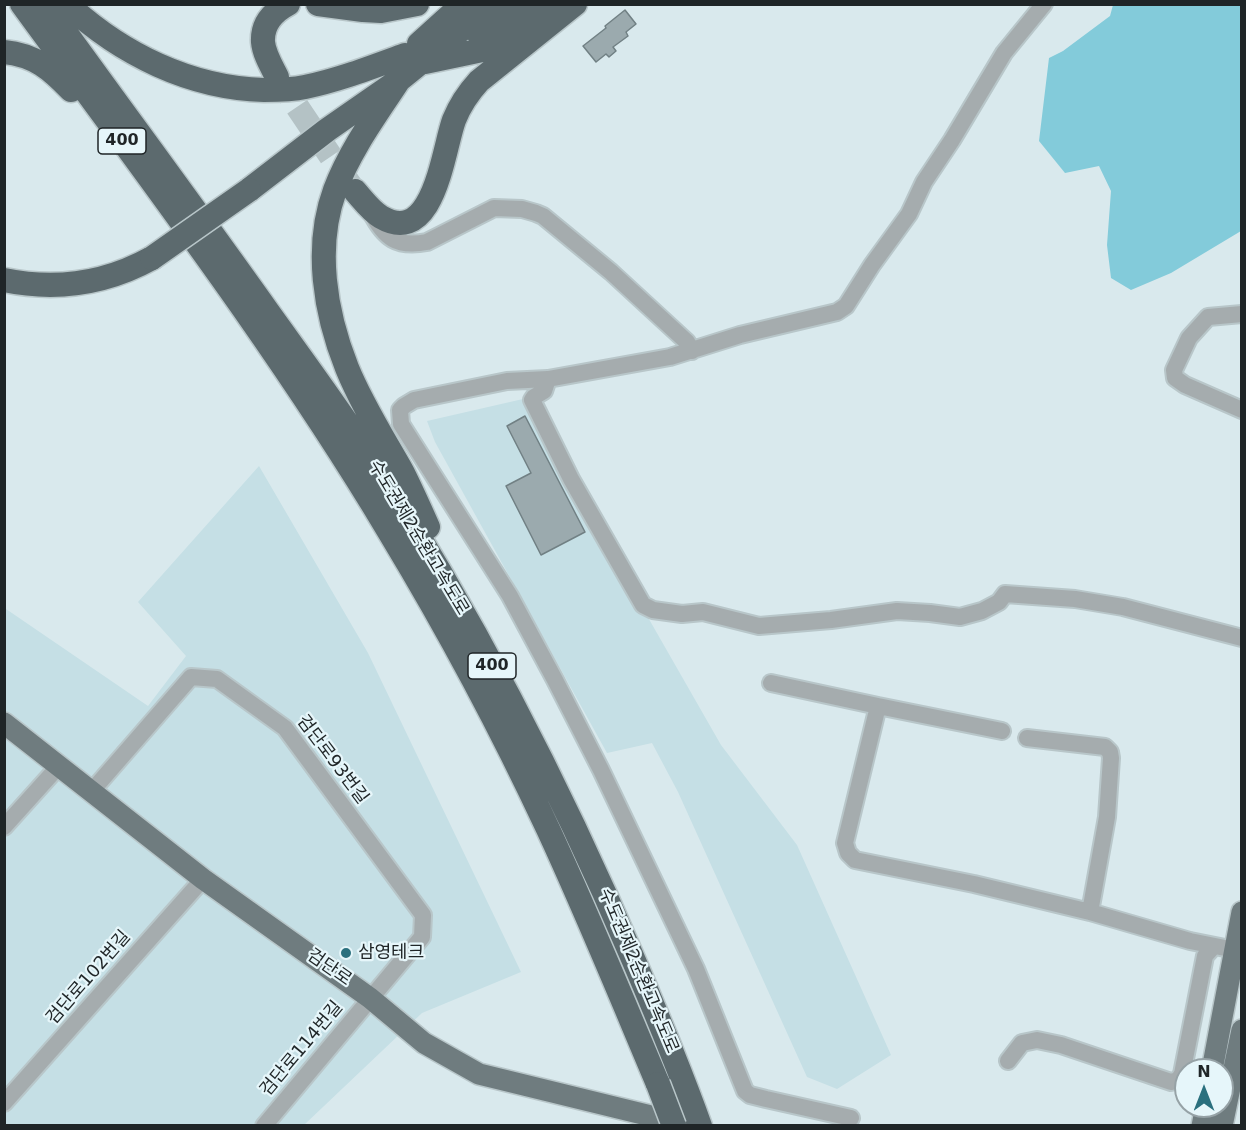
<!DOCTYPE html>
<html>
<head>
<meta charset="utf-8">
<style>
	body { margin:0 }
	#map { position:relative; width:1246px; height:1130px; overflow:hidden; background:#d9e9ed; font-family:"DejaVu Sans",sans-serif }
	canvas { display:block }
	.frame { position:absolute; inset:0; border:6px solid #1f2527; pointer-events:none }
	.north { position:absolute; left:1174px; top:1058px; width:60px; height:60px; box-sizing:border-box; background:#e6f6fa; border:2px solid #96a2a6; border-radius:50%; rotate:0deg; font-size:16px; font-weight:700; line-height:24px; text-align:center; color:#1f2527 }
	.north::after { content:''; display:block; margin:auto; width:21px; height:27px; background:#2a707e; clip-path:polygon(50% 0,100% 100%,50% 72%,0 100%) }
</style>
</head>
<body>
<div id="map">
<canvas width="1246" height="1130"></canvas>
<div class="frame"></div>
<div class="north">N</div>
</div>
<script>
const context = document.querySelector('canvas').getContext('2d');
context.lineJoin = 'round';
function fill(path, color) {
  context.fillStyle = color;
  context.fill(path, 'evenodd');
}
function strokePath(path, color, width, dash) {
  context.strokeStyle = color;
  context.lineWidth = width;
  context.lineCap = dash ? 'butt' : 'round';
  context.setLineDash(dash || []);
  context.stroke(path);
}
function write(font, color, halo, rows, align = 'center') {
  context.font = font + ' "DejaVu Sans","Noto Sans KR",sans-serif';
  context.lineWidth = 4.5;
  context.setLineDash([]);
  context.textBaseline = 'middle';
  context.strokeStyle = halo;
  context.fillStyle = color;
  for (const [text, x, y, turn = 0] of rows) {
    context.save();
    context.translate(x, y);
    context.rotate((+turn || 0) * Math.PI / 180);
    context.textAlign = isNaN(turn) ? turn : align;
    if (halo) context.strokeText(text, 0, 0);
    context.fillText(text, 0, 0);
    context.restore();
  }
}
fill(new Path2D(`
	M523 399 721 745 797 845 891 1055 837 1089 807 1077 678 792 652 743 607 753 435 442 427 421Z
	M259 466 368 653 521 972 422 1013 304 1125 5 1126V609H6L148 706 186 656 138 602Z`), '#c5dfe5');
fill(new Path2D(`
	M1113 5H1241V231L1171 273 1131 290 1111 278 1107 245 1111 191 1099 166 1065 173 1039 141 1049 58 1063 51 1110 16Z`), '#83cbda');
const building = new Path2D(`
	M625 10 636 24 626 32 628 36 613 47 616 51 609 57 606 54 596 62 583 46 606 28 605 26Z
	M525 416 585 532 541 555 506 486 531 473 507 426Z`);
fill(building, '#9baaae');
strokePath(building, '#718084', 1.5);
strokePath(new Path2D(`
	M277 77 353 189`), '#b4c2c5', 24, [24, 12]);
const minor = new Path2D(`
	M371 212C384 238 397 248 427 242L494 208 522 209 536 213 543 216 611 272 687 342 692 351
	M1242 314 1208 317 1189 338 1174 370 1175 378 1185 385 1242 410
	M548 379 544 391 534 397 532 400 571 479 643 605 653 610 682 614 703 612 759 626 831 620 897 611 930 613 960 617 982 611 999 602 1005 594 1075 599 1123 607 1242 638
	M771 683 878 706
	M1002 731 878 706 845 843 848 853 855 860 974 884 1090 912 1190 941 1235 950
	M1027 738 1105 747 1110 752 1111 758 1107 817 1090 912
	M91 792 191 677 217 679 285 728 423 915 422 937 264 1126
	M4 827 58 767
	M1008 1061 1022 1043 1037 1040 1061 1045 1171 1082 1178 1080 1182 1074 1205 956 1214 946
	M4 1103 203 879
	M851 1118 766 1099 750 1095 745 1091 696 969 601 770 555 680 510 596 401 424 400 410 404 406 414 400 507 381 548 379 670 357 740 335 837 312 846 306 872 265 909 214 924 182 952 140 1004 53 1044 4`);
const major = new Path2D(`
	M4 723 203 879 370 998 424 1043 479 1074 659 1118 696 1126
	M1212 1070 1242 912
	M1202 1126 1206 1106
	M1222 1126 1242 1030`);
const highway = new Path2D(`
	M22 4C149 178 280 349 390 533 448 629 501 728 548 829 587 913 622 999 658 1084
	M45 4C119 107 195 209 268 312 301 358 335 404 366 451 470 613 559 784 634 961 657 1015 680 1070 700 1126
	M67 4C121 54 190 88 264 90 277 90 291 90 305 87 339 80 372 67 405 55
	M318 4 363 10 381 11 417 4
	M478 33 495 24 520 4
	M502 37 507 36 547 4
	M419 44 463 4
	M4 52C35 55 51 69 71 90
	M425 62 511 44 523 34
	M277 77C272 67 264 54 263 42 262 24 273 12 288 4
	M399 80C376 115 350 150 335 190 314 247 325 313 347 368 362 405 384 439 403 473 412 491 420 509 428 527
	M249 190 327 130 399 80 493 4
	M355 191C363 200 371 211 381 217 434 248 443 150 454 120 460 105 468 93 479 81L575 4
	M4 280C57 291 105 284 152 258`);
strokePath(minor, '#b8c6c9', 20);
strokePath(major, '#b8c6c9', 24);
strokePath(highway, '#b8c6c9', 27);
strokePath(minor, '#a5acae', 16);
strokePath(major, '#6f7c7f', 21);
strokePath(highway, '#5c6a6e', 24);
const highwayBridge = new Path2D(`
	M152 258 249 190
	M658 1084 674 1126`);
strokePath(highwayBridge, '#b8c6c9', 27, []);
strokePath(highwayBridge, '#5c6a6e', 24);
for (const [x, y, r, color] of [
	[346,953,6,"#2a707e"]
]) {
  const dot = new Path2D();
  dot.arc(x, y, r, 0, 2 * Math.PI);
  context.fillStyle = color;
  context.fill(dot);
  strokePath(dot, '#e6f6fa', 2);
}
for (const [x, y, w] of [
	[122,141,48],
	[492,666,48]
]) {
  const box = new Path2D();
  box.roundRect(x - w / 2, y - 13, w, 26, 4.5);
  context.fillStyle = '#e6f6fa';
  context.fill(box);
  strokePath(box, '#1f2527', 1.5);
}
write('bold 16px', '#1f2527', null, [
	["400",122,141],
	["400",492,666]
]);
write('18px', '#1f2527', '#e6f6fa', [
	["수도권제2순환고속도로",418,538,59],
	["검단로93번길",332,760,53],
	["검단로",329,968,35],
	["수도권제2순환고속도로",638,971,67],
	["검단로102번길",89,978,-49],
	["검단로114번길",302,1049,-50]
]);
write('18px', '#1f2527', '#e6f6fa', [
	["삼영테크",358,953]
], 'left');
</script>
</body>
</html>
